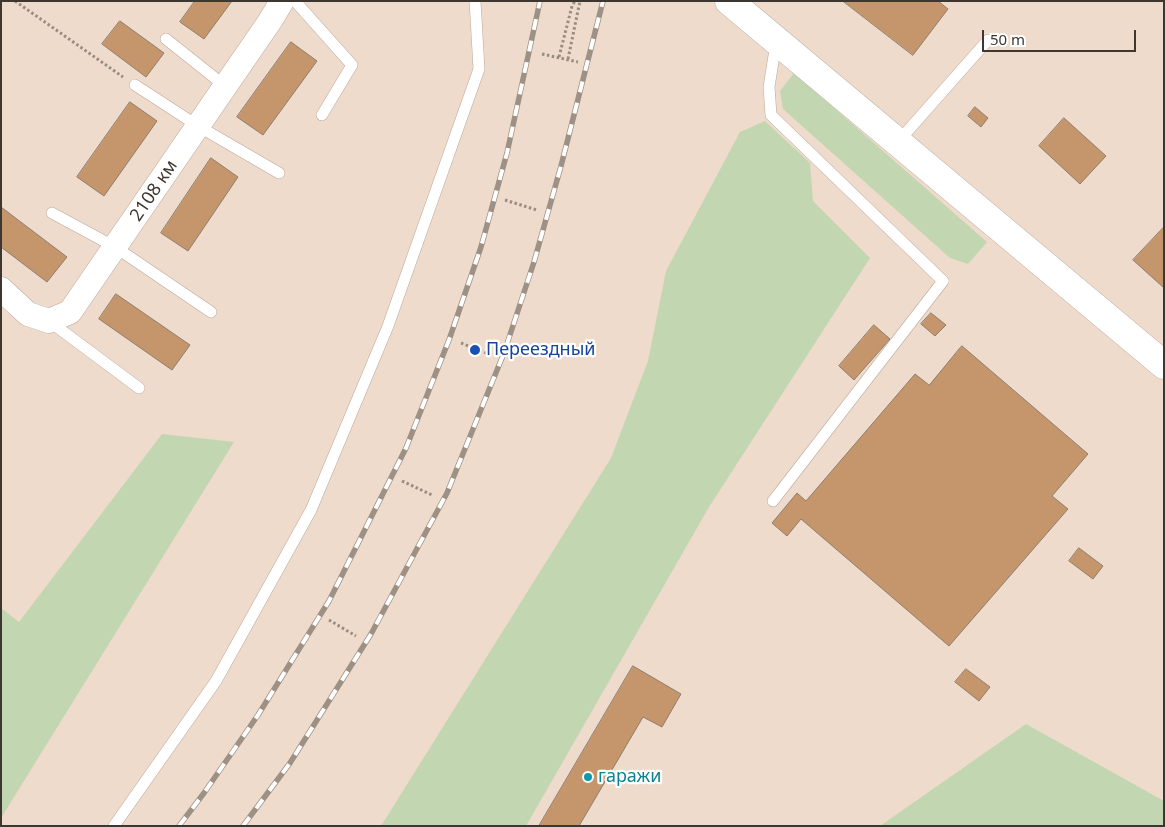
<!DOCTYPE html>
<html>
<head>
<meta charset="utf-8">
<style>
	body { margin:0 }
	#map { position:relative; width:1165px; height:827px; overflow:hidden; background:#eedbcb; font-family:"Noto Sans",sans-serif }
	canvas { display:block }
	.frame { position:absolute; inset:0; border:2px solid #3e3731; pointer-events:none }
	.scale { position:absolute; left:982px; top:30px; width:154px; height:22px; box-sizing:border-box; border:2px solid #3e3731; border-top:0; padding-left:6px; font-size:15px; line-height:18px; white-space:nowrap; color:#3e3731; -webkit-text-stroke:4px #fff; paint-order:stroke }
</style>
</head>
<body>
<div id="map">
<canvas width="1165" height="827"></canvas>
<div class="frame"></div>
<div class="scale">50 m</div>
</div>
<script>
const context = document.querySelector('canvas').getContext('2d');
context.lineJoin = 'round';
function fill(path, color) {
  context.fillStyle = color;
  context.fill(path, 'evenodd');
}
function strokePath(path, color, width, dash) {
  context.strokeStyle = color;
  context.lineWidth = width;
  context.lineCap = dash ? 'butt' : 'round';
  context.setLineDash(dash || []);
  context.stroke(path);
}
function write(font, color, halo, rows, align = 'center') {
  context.font = font + ' "Noto Sans",sans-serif';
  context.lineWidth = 4.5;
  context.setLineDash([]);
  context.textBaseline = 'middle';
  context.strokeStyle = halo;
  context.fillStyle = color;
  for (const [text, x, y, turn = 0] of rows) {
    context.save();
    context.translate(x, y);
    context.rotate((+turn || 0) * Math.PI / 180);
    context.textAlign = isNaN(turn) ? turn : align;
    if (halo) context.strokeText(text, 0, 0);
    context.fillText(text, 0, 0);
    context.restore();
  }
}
fill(new Path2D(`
	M794 73 987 242 968 264 950 258 783 109 780 91Z
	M765 121 810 163 813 201 870 258 709 507 526 826H381L611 458 648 361 666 271 740 132Z
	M162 434 234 442 1 818V608L19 622Z
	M1026 724 1164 801V826H880Z`), '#c2d6b2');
const building = new Path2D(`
	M195 1H232L204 39 180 22Z
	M843 1H938L948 9 913 55Z
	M120 21 164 53 146 77 102 44Z
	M291 42 317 61 263 135 237 117Z
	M130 102 157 121 104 196 77 177Z
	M975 107 988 118 981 127 968 116Z
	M1064 118 1106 156 1080 184 1039 146Z
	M211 158 238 177 188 251 161 233Z
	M1 207 67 257 47 282 1 247Z
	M1164 227V288L1133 260Z
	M116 294 190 345 172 370 99 319Z
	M931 313 946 325 935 336 921 324Z
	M874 325 890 339 854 380 839 366Z
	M962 346 1088 454 1052 496 1068 509 949 646 801 519 787 536 772 523 797 493 806 501 915 374 929 385Z
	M1079 548 1103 566 1093 579 1069 561Z
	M633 666 681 694 662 727 643 717 579 826H539Z
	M966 669 990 687 979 701 955 682Z`);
fill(building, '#c5956c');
strokePath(building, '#8e7d6f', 1);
const service = new Path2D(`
	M295 1 352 65 322 115
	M166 39 225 86
	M135 85 198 126 279 173
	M897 143 988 40
	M52 213 115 247 211 312
	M49 321 139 388
	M773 501 943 281 771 115 769 87 776 43
	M114 826 216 681 311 510 388 326 479 69 475 1`);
const minor = new Path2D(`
	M1 289 28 314 49 321 70 312 270 21 282 1`);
const tertiary = new Path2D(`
	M729 1 1164 365`);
strokePath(service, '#bba899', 12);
strokePath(minor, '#bba899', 25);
strokePath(tertiary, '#bba899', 29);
strokePath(new Path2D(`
	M15 1 123 77
	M542 54 578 62
	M559 57 572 6 575 1
	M568 59 580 1
	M505 200 537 210
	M461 343 491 355
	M402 481 432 495
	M329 620 356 636`), '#998c80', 3, [2.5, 2.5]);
strokePath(service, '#fff', 11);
strokePath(minor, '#fff', 24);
strokePath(tertiary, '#fff', 28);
const rail = new Path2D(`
	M179 826 204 793 258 715 329 601 406 448 449 340 481 247 507 153 540 1
	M243 826 290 763 371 634 447 493 504 353 534 262 561 166 603 1`);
strokePath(rail, '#9d9084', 5.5);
strokePath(rail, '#fff', 4, [11]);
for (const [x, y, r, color] of [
	[475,350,6,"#1a4fb4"],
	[588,777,5,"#0f9aa8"]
]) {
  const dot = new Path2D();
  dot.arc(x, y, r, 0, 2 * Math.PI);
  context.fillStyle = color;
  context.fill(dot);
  strokePath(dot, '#fff', 2);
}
write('18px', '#3e3731', '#fff', [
	["2108 км",154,191,-56]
]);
write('18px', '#164399', '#fff', [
	["Переездный",486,350]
], 'left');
write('18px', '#0d838f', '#fff', [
	["гаражи",598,777]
], 'left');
</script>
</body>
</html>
